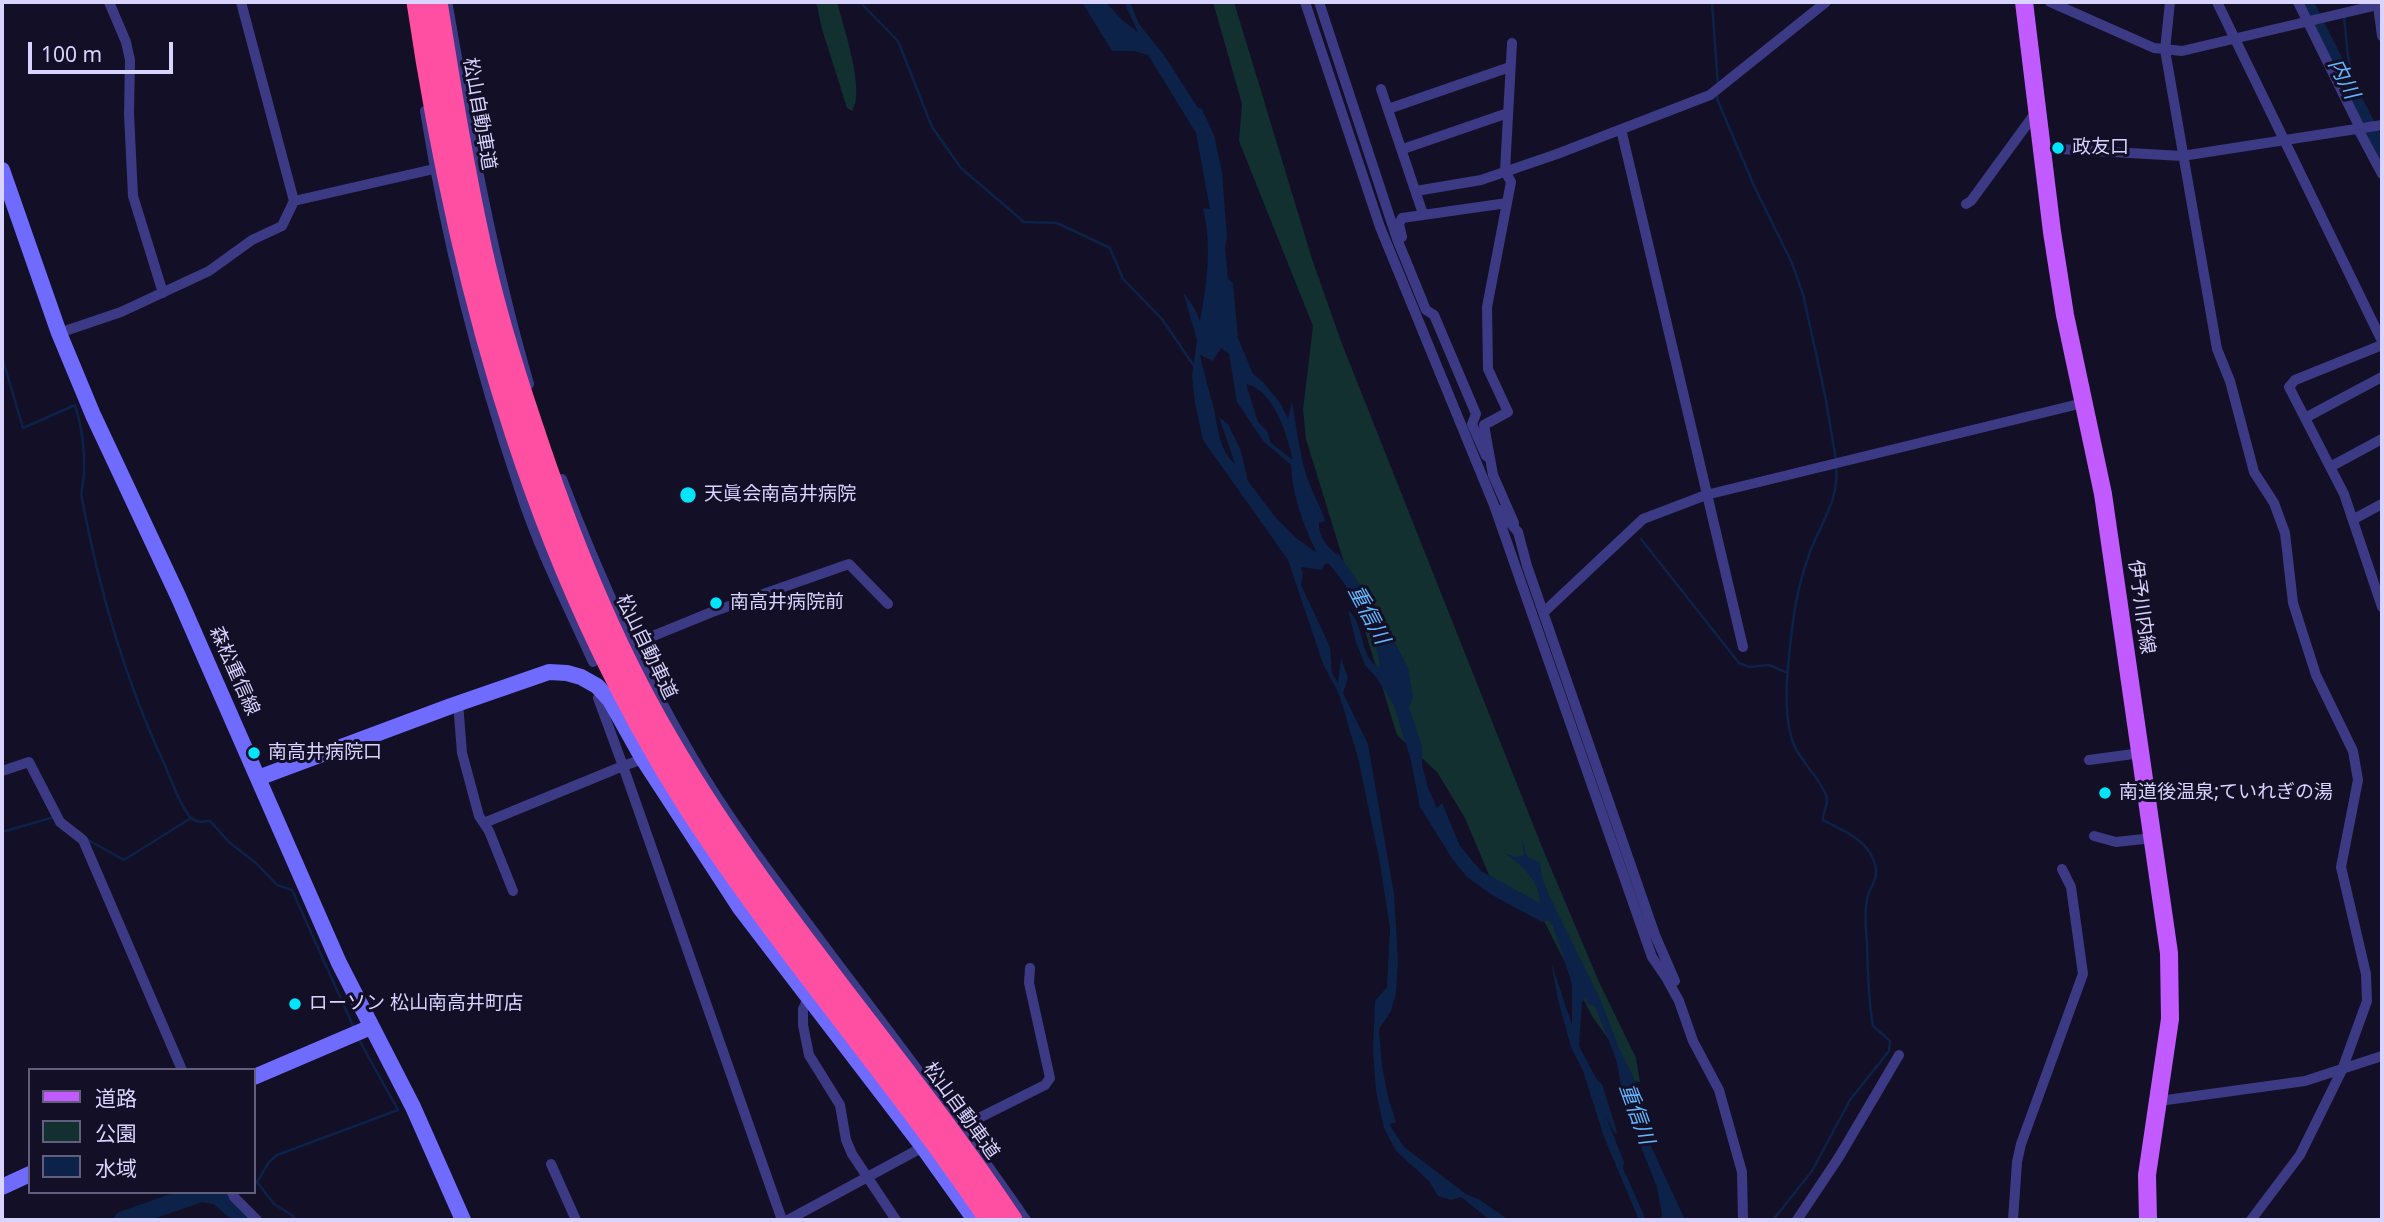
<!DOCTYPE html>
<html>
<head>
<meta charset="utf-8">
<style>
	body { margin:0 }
	#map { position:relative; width:2384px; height:1222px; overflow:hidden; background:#130f26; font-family:"Noto Sans","Noto Sans JP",sans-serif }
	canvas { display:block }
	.frame { position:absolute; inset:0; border:4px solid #d9d4ff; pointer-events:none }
	.legend { position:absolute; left:28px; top:1068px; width:228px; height:126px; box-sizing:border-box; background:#130f26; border:2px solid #625e7d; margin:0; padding:9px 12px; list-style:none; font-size:21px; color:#d9d4ff }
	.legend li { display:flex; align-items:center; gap:14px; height:35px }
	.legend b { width:35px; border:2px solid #625e7d }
	.scale { position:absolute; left:28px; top:42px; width:145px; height:32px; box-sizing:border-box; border:4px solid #d9d4ff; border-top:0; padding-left:9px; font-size:21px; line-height:24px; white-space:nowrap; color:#d9d4ff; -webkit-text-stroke:5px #130f26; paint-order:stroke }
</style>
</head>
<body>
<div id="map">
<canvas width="2384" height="1222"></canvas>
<div class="frame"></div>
<ul class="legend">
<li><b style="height:9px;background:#c25bff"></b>道路</li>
<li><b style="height:19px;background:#12302f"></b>公園</li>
<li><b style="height:19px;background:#0c2248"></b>水域</li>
</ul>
<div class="scale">100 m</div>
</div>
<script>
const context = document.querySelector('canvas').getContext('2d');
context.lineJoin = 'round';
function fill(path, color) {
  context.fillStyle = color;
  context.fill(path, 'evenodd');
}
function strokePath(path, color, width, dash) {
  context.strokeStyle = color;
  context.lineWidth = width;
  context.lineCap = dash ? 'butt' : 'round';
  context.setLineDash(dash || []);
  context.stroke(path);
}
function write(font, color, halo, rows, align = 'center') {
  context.font = font + ' "Noto Sans","Noto Sans JP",sans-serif';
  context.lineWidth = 6;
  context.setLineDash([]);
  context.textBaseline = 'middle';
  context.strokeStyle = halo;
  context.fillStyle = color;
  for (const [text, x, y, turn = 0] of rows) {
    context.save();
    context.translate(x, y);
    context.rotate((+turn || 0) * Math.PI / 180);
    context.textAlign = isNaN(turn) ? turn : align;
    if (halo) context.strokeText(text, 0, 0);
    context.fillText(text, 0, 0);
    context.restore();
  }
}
fill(new Path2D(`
	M816 2H837C843 26 866 91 852 111L847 108 822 29Z
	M1213 2H1234L1312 259 1342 344 1542 847 1599 982 1636 1058 1640 1082 1632 1081 1628 1067 1592 1016 1542 917 1515 893 1489 875 1465 818 1437 772 1397 735 1306 439 1303 410 1313 326 1239 141 1242 104Z`), '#12302f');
fill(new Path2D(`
	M1082 2H1106L1122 20 1138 32 1124 2H1130L1139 24 1164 55 1198 108 1202 109 1214 135 1222 172 1227 237 1225 248 1228 279 1233 283 1238 338 1253 374 1263 382 1281 404 1288 419 1292 401C1296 426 1299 450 1306 474 1311 490 1320 505 1325 521L1319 523C1318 536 1328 547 1337 555V552L1377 609 1408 667 1413 697 1409 707 1422 746V765L1428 788 1437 808 1442 803 1460 846 1481 871 1540 903C1539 880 1522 865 1504 853L1516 857 1524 855 1522 837 1527 857 1540 862 1542 878 1549 895 1600 999 1619 1048 1633 1076 1638 1093 1630 1092 1633 1107 1685 1220H1660L1662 1214 1657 1187 1626 1110 1616 1059 1595 1006 1589 1005 1586 998 1582 1002 1579 1046 1597 1080 1602 1084 1617 1132 1615 1134 1606 1117 1624 1162 1623 1168 1646 1220H1639L1604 1137 1583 1071 1571 1047 1558 1000 1551 962 1572 1025V984L1553 926 1549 920 1542 922 1492 895 1467 877 1453 860 1420 807 1411 761 1394 705 1376 677 1365 665 1356 642 1348 610C1366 625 1358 657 1380 668 1378 636 1350 587 1328 563L1324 565 1322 570 1301 567 1303 573 1301 585 1330 647 1332 673 1338 683 1341 658 1348 678 1343 693 1368 744 1394 894 1398 961 1396 993 1391 1011 1379 1029 1382 1066 1388 1097 1396 1122 1389 1124 1404 1147 1466 1194 1480 1200 1509 1220H1490L1461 1197 1451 1200 1438 1196 1429 1181 1396 1151 1384 1128 1376 1091 1373 1050 1375 1001 1387 987 1390 928 1379 858 1358 758 1339 694 1323 664 1288 560 1203 440 1195 403 1192 377 1197 340 1183 292 1194 307 1200 321C1207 284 1212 245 1203 208L1210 209 1196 133 1148 55 1134 51H1112ZM1221 348 1229 354 1237 402 1264 442 1291 465C1292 495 1304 527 1317 553L1296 538 1276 518 1248 481 1241 451 1228 424 1219 417 1235 464C1219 450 1218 428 1214 409 1209 391 1204 373 1200 355L1213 361ZM1246 384C1274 390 1287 435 1293 460L1271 443 1267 431 1258 422Z`), '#0c2248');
strokePath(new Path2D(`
	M860 2 898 41 932 127 961 168 1024 222 1057 223 1110 248 1123 279 1162 319 1196 369
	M1712 2 1718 86
	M2344 16 2348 57 2360 110
	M1717 92V99L1755 188 1792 263 1803 294 1825 395 1836 460
	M2 357 23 428 75 405C82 427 85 449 84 473 84 482 80 490 82 499 99 589 124 677 162 759 171 777 177 801 190 817 196 823 202 822 210 821L229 842 257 864 277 885 292 890 354 1028
	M1641 539 1739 663 1749 667 1769 665 1788 673
	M2 832 54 817
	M86 839 124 860 191 818
	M295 1220 293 1216 274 1204 257 1182 269 1162 277 1155 398 1110 358 1038
	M1773 1220 1812 1171 1850 1100 1889 1051 1890 1041 1873 1026C1868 999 1868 971 1867 944 1866 930 1864 914 1867 900 1869 884 1882 879 1873 859 1865 838 1841 830 1823 820 1822 811 1830 805 1826 795 1818 775 1799 761 1792 740 1782 707 1788 664 1792 629 1795 603 1801 576 1810 552 1821 523 1840 498 1836 466`), '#0c2248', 2.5);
strokePath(new Path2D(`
	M2304 2 2382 157
	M123 1220 201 1193 218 1196 246 1220`), '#0c2248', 18);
strokePath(new Path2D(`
	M109 2 126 42 130 60 129 114 133 196 163 293
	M1305 2 1380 227 1494 505 1652 957 1667 979 1679 1001 1693 1041 1719 1090 1742 1172 1743 1220
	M1319 2 1397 239 1426 310 1434 315 1476 414 1472 424 1486 456
	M2050 2 2154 48 2182 51 2382 4
	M2170 2 2165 50 2217 349 2230 381 2254 472 2274 503 2285 533 2293 603 2316 675 2353 751 2358 780 2341 867 2366 974 2367 1001 2342 1070 2300 1155 2251 1220
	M2217 2 2382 341
	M2298 2 2360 128
	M448 6C470 134 493 260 529 384
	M2378 6 2382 36
	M1512 43 1505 171 1511 182 1487 307 1488 369 1508 412 1484 425 1493 475 1514 523
	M1381 89 1423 214
	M1388 109 1510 67
	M425 111C446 240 478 367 520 491 539 550 568 606 593 662
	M1621 129 1743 647
	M2358 129 2382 174
	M2042 148 2182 156 2382 125
	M1403 149 1508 113
	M1416 191 1481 180 1557 154 1710 95 1826 2
	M294 201 434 169
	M1966 204 1971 201 2036 112
	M1402 237 1399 224 1402 218 1507 203
	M59 333 121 312 209 271 252 240 282 226 294 201 241 2
	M2382 345 2295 380 2289 387 2344 494 2382 607
	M2305 418 2382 377
	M2330 467 2382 439
	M562 479C598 574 640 668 692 756 734 829 788 896 838 964 902 1048 966 1133 1026 1220
	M1499 510 1518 532 1527 566 1655 935 1675 981
	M2354 519 2382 504
	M1544 612 1643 519 1706 495 2083 403
	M626 647 712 612 849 564 888 604
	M458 703 462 753 479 816 489 831 513 891
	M643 759 623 766 782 1220
	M2089 760 2141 753
	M2 771 29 762 60 822 83 840 182 1070
	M484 823 623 766 598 698 602 691
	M2094 836 2116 842 2153 838
	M808 998 803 1009V1025L809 1055 840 1105 846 1140 852 1154 896 1220
	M2159 1101 2305 1081 2382 1056
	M961 1127 1045 1085 1050 1078 1029 983 1030 968
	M551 1164 576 1220
	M232 1192 234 1197 257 1220
	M788 1220 923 1147
	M1797 1220 1839 1157 1899 1055
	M2013 1220 2017 1162 2021 1144 2083 974 2071 887 2062 869`), '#3d3a85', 10);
strokePath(new Path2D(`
	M2 170 59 333 93 415 178 596 339 963 413 1107 463 1220
	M258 778 451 706 549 672 567 673 581 677 597 686 610 700 643 759 740 908 923 1147 975 1220
	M254 1077 371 1027
	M2 1187 30 1174`), '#6f6bff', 16);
strokePath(new Path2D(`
	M2024 2 2052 232 2065 315 2103 494 2169 953 2170 1019 2147 1175 2148 1220`), '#c25bff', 18);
strokePath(new Path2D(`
	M417 2C460 293 540 585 705 832 795 966 901 1087 990 1220
	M437 2C450 83 463 165 481 246 494 306 512 365 532 424 568 533 610 640 668 739 767 910 903 1056 1012 1220`), '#ff4fa3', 21);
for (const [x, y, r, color] of [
	[2058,148,7,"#00e5ff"],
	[688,495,9,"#00e5ff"],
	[716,603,7,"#00e5ff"],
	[254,753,7,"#00e5ff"],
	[2105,793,7,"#00e5ff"],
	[295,1004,7,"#00e5ff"]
]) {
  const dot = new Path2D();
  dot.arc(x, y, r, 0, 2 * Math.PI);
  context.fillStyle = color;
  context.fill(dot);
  strokePath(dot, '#130f26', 2.5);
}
write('19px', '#d9d4ff', '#130f26', [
	["松山自動車道",479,114,80],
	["伊予川内線",2141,607,82],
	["松山自動車道",646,647,64],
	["森松重信線",234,671,66],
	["松山自動車道",961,1111,54]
]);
write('19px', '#d9d4ff', '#130f26', [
	["政友口",2072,148],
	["天眞会南高井病院",704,495],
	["南高井病院前",730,603],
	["南高井病院口",268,753],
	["南道後温泉;ていれぎの湯",2119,793],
	["ローソン 松山南高井町店",309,1004]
], 'left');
write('italic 21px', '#62b6ff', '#130f26', [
	["内川",2343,79,63],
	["重信川",1368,615,62],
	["重信川",1636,1114,70]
]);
</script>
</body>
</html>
